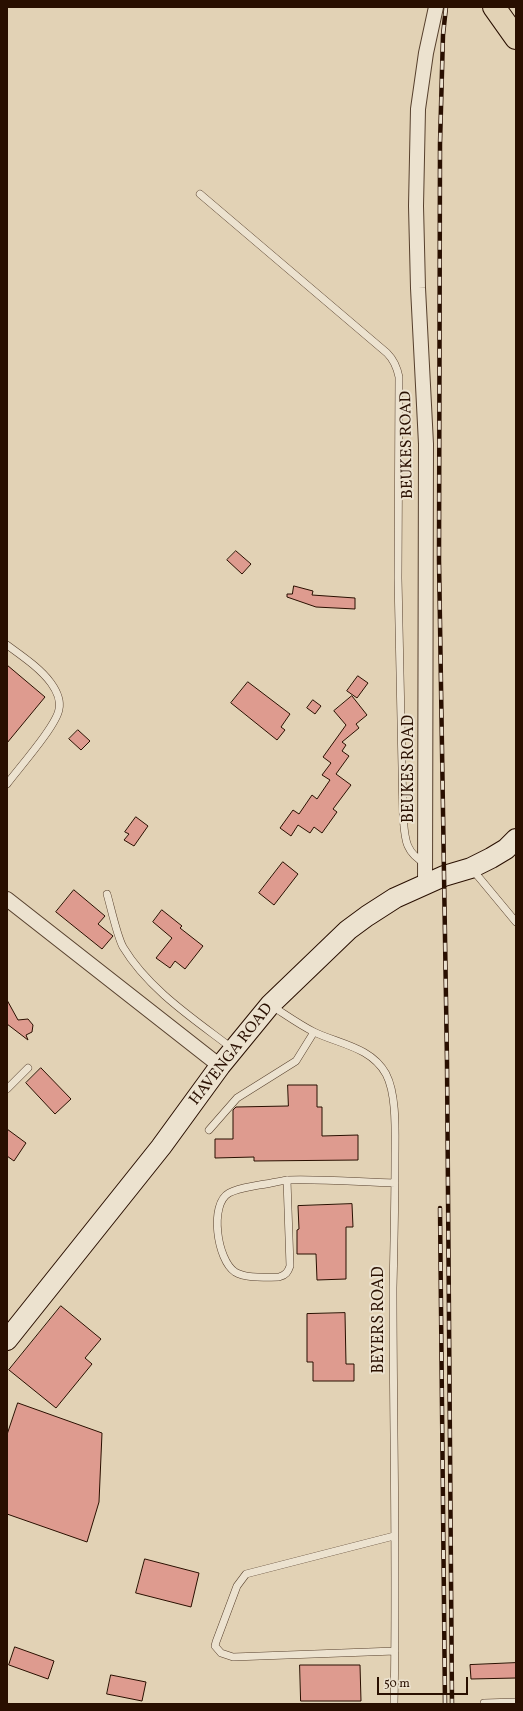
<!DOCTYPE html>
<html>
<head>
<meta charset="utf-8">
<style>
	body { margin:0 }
	#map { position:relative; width:523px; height:1711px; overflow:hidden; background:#e2d2b5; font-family:Vollkorn,serif }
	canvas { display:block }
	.frame { position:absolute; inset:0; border:8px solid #290f00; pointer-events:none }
	.scale { position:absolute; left:377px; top:1677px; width:91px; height:18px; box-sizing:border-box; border:2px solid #290f00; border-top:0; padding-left:5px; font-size:12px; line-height:14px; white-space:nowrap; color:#290f00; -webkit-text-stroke:3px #ece2cf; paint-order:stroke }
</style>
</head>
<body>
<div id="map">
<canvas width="523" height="1711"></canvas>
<div class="frame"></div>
<div class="scale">50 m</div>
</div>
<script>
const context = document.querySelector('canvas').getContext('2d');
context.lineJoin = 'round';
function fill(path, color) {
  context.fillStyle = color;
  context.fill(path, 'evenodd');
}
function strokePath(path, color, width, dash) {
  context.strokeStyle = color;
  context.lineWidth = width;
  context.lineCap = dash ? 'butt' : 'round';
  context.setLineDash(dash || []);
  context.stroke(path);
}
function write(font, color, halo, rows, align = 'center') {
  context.font = font + ' Vollkorn,serif';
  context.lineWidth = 4;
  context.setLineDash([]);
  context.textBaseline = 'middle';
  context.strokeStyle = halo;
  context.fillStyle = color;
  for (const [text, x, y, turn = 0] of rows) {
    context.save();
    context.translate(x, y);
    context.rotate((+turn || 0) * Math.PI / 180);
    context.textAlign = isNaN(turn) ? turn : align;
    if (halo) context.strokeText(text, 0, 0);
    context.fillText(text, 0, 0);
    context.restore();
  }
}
const building = new Path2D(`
	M236 551 251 564 242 574 227 560Z
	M294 586 313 591 312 595 355 598V609L316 607 287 597V594H292Z
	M7 665 45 697 7 743Z
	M358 676 368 683 357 698 347 691Z
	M248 682 290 714 281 727 285 730 277 740 231 703Z
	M352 696 367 715 356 724 359 728 342 742 346 745 342 751 349 756 336 774 351 785 333 809 337 812 322 833 314 827 310 833 298 825 291 836 280 828 293 810 299 814 312 795 317 799 330 780 322 775 331 763 323 757 346 725 334 711Z
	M313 700 321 706 315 714 307 708Z
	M78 730 90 741 81 750 69 739Z
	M136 817 148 826 134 846 124 840 129 834 125 832Z
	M283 862 298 874 274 905 259 893Z
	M74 890 105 916 98 924 113 936 102 949 56 912Z
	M162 910 182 926 180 928 203 946 185 969 175 961 170 968 156 958 172 938 153 922Z
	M7 1000 18 1020 28 1019 33 1025 32 1032 26 1035 28 1040 7 1024Z
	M41 1068 71 1099 55 1114 26 1083Z
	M288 1085H317V1107H322V1136L358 1135V1160L254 1161V1157L215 1158V1139H233V1110L236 1107 288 1106Z
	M7 1129 26 1143 14 1161 7 1156Z
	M352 1204 353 1227H346V1279L317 1280 316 1254H297V1230L299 1229 298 1206Z
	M61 1306 101 1339 85 1358 92 1364 56 1408 9 1370Z
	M345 1313 346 1364H354V1381H313V1362H307V1314Z
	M18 1403 102 1433 99 1502 87 1542 7 1514V1435Z
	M145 1559 199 1573 191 1607 136 1593Z
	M15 1647 54 1661 48 1679 9 1665Z
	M516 1663V1678L471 1679 470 1665Z
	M300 1665H360L361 1701H301Z
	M111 1675 146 1682 142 1701 107 1694Z`);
fill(building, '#de9b8f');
strokePath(building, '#290f00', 1);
const lane = new Path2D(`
	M200 194 387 353C394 360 397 367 399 377L398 578 403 815C405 838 404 852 426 864
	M7 645C22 656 40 668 51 683 56 690 61 700 59 709 57 725 19 768 7 784
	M472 869 516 922
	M107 894C111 908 117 936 123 947 149 990 194 1019 233 1049
	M272 1006C286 1015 300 1025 314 1032 339 1044 371 1047 386 1074 397 1095 395 1133 395 1158 395 1201 394 1245 393 1288 393 1427 397 1566 394 1704
	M7 1089 28 1068
	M209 1130 237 1098 296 1061 314 1032
	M287 1180 290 1266C288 1272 286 1275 279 1277 265 1277 247 1279 235 1272 217 1260 209 1204 229 1193 238 1188 249 1187 259 1185 268 1184 279 1181 288 1180 324 1179 359 1182 395 1183
	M394 1536 246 1574 237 1586 216 1642 215 1646 221 1653 233 1657 395 1651
	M484 1703 516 1702`);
const street = new Path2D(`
	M425 885 426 444 418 288 416 206 418 109 426 53 436 7
	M7 899 220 1066`);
const secondary = new Path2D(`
	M7 1340 161 1147 220 1066 270 1005 348 930 367 916 395 898 444 876 471 868 491 858 506 849 516 839`);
const highway = new Path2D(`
	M494 7 516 38`);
strokePath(lane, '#57402d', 8);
strokePath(street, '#57402d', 16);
strokePath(secondary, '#290f00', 22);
strokePath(highway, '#290f00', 24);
strokePath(lane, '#ece2cf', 7);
strokePath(street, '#ece2cf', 14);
strokePath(secondary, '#ece2cf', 20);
strokePath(highway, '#e2d2b5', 22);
const rail = new Path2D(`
	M446 7 443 35 440 144 439 560 447 1062 452 1704
	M440 1208 445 1704`);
strokePath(rail, '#290f00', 4.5);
strokePath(rail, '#ece2cf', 3, [9]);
write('16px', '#290f00', '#ece2cf', [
	["BEUKES ROAD",408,445,-91],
	["BEUKES ROAD",410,769,-90],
	["HAVENGA ROAD",232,1055,-52],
	["BEYERS ROAD",380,1320,-90]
]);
</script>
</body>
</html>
